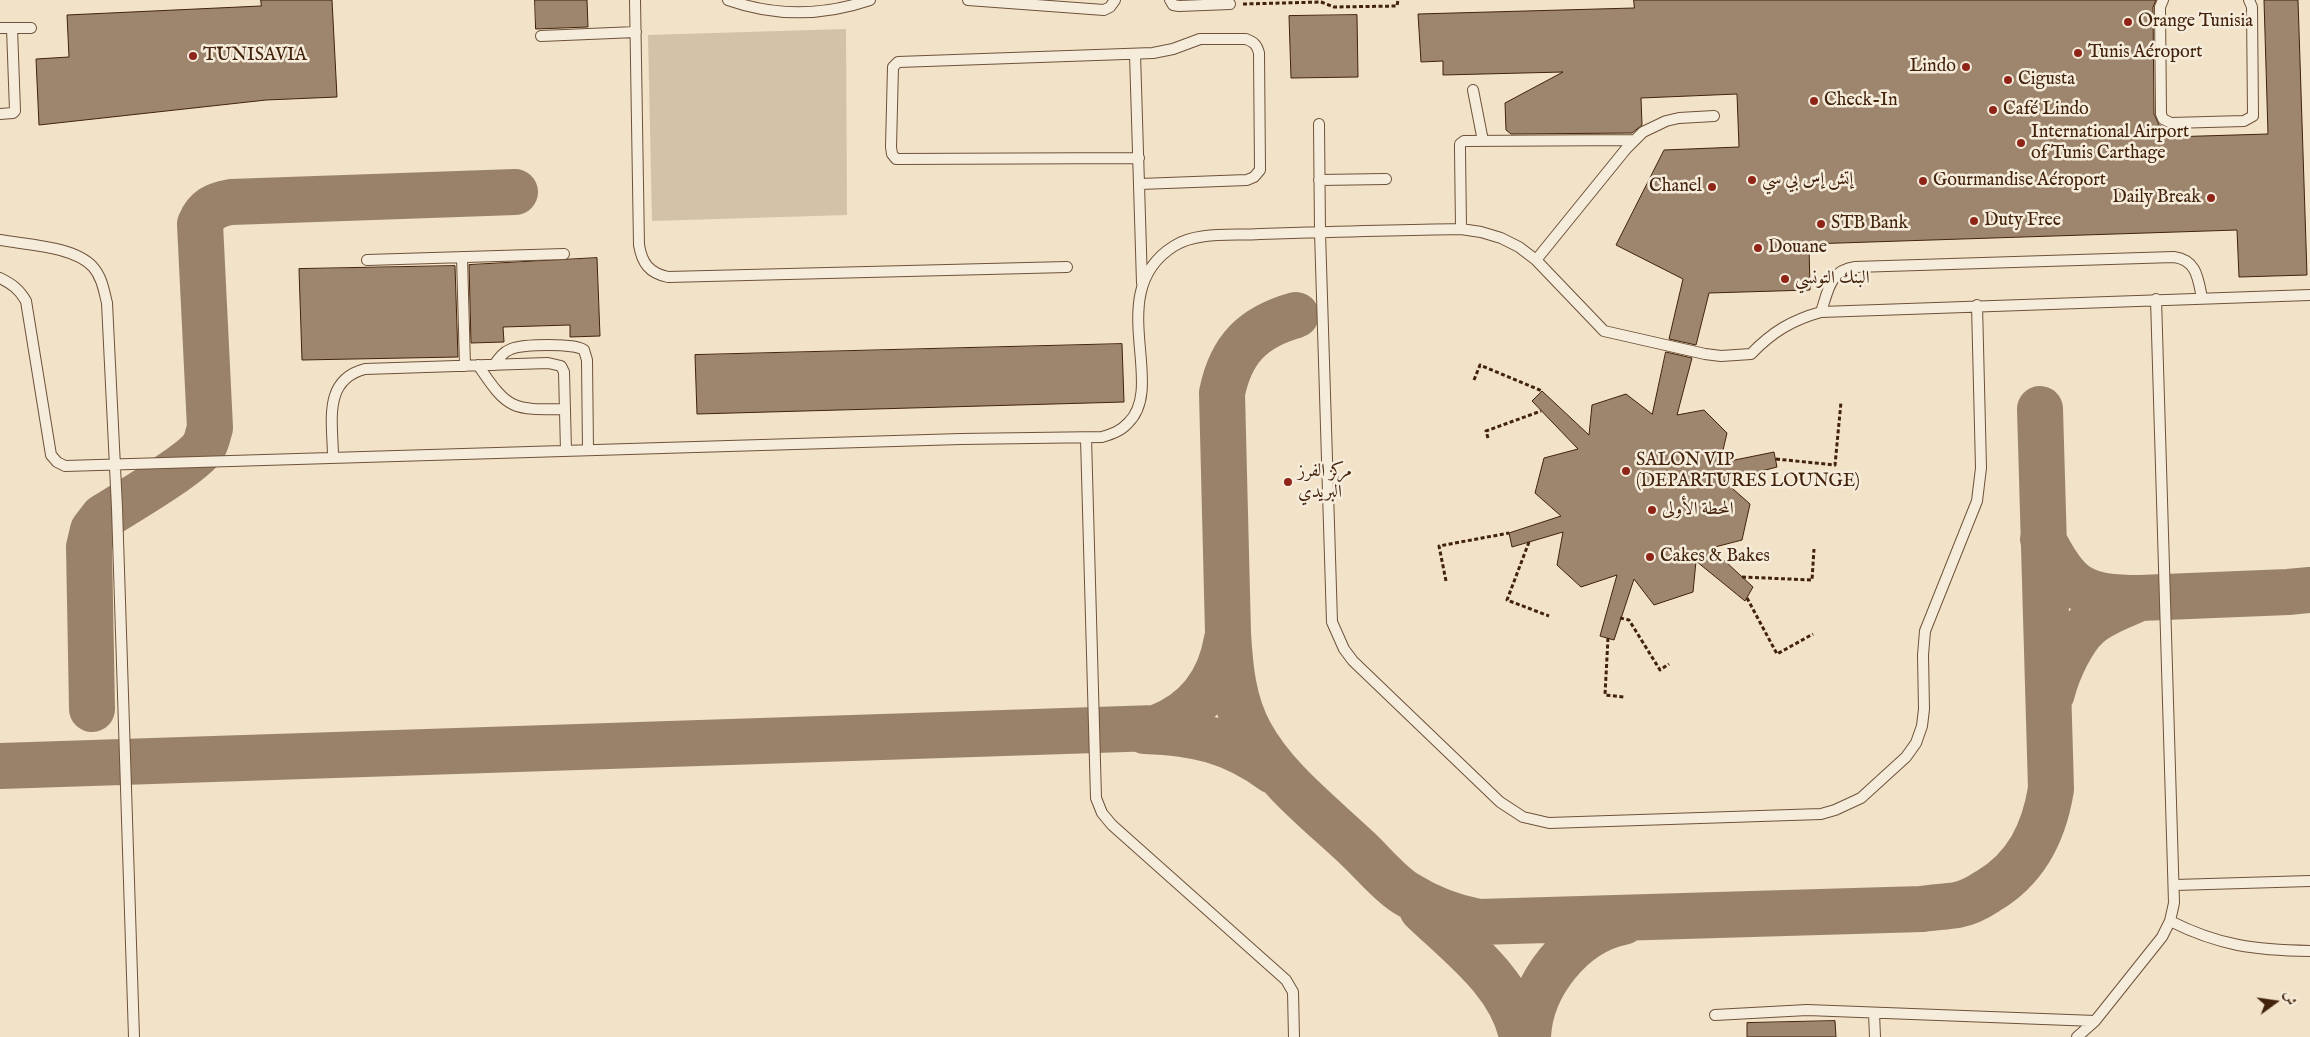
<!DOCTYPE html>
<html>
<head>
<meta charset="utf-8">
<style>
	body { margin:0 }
	#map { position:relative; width:2310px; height:1037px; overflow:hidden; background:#f1e2c8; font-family:"IM FELL English",Amiri,serif }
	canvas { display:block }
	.north { position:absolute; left:2250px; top:977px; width:50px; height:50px; -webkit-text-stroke:4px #f6ecdb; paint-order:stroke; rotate:76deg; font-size:14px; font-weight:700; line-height:20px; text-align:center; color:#42220b }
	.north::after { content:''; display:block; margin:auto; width:18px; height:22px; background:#42220b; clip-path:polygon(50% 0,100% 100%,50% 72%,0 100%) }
</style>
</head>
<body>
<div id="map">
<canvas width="2310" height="1037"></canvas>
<div class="north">ش</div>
</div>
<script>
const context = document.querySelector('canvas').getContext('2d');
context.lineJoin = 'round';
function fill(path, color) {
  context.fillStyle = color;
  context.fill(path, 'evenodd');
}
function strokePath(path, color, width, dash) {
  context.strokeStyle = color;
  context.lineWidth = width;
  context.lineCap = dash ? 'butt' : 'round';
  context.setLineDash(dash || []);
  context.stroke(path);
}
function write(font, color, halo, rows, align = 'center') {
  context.font = font + ' "IM FELL English",Amiri,serif';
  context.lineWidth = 5;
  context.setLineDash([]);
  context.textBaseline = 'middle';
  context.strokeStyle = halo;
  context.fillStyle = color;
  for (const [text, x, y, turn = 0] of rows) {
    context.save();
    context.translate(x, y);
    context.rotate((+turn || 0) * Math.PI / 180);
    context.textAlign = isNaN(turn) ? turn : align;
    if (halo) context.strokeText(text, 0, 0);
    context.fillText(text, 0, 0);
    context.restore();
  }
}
fill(new Path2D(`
	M846 29 847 215 652 221 648 35Z`), '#d3c1a8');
strokePath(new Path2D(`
	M1296 315C1253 327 1231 349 1222 393L1228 633C1230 668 1233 702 1250 733 1275 779 1320 813 1358 849 1373 863 1388 882 1405 893 1429 908 1452 917 1479 922L1922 909C1933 907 1945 907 1957 905 1968 903 1979 897 1988 891 2027 868 2044 832 2051 789L2040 409
	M2043 539C2068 590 2084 598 2140 598 2123 606 2103 612 2088 625 2072 639 2057 672 2052 693
	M2140 598 2288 592 2310 590
	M92 709 89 547 93 530 103 517C124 504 194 463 204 446 207 441 208 434 210 428L200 224C206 209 215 205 231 202L515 192
	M1145 731C1195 733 1231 740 1273 771
	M0 766 1156 728C1197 713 1220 682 1227 639
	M1422 909C1459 945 1512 983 1522 1037
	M1528 1037C1530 986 1572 932 1623 922`), '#9a826a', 46);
const building = new Path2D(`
	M261 0H332L337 97 266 100 39 125 36 59 69 57 67 15 261 6Z
	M535 0H587L588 27 536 29Z
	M1634 0H2156L2153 7 2154 114 2159 125 2169 130V137L2268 134 2264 0H2298L2307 275 2239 277 2237 230 1809 244 1810 290 1709 293 1696 345 1669 339 1683 279 1616 245 1664 150 1739 147 1737 94 1641 98 1642 125 1632 133 1511 134 1506 130 1505 103 1563 72 1443 75V61L1421 62 1418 14 1634 8Z
	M1357 15 1358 77 1291 78 1289 16Z
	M597 258 600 336 570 337V325L503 327 504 342 471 343 469 265Z
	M455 266 458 357 302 360 299 269Z
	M1122 344 1124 402 697 414 695 355Z
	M1666 352 1692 358 1677 415 1704 410 1727 433 1720 463 1774 452 1777 467 1724 481 1750 504 1742 540 1711 548 1753 587 1745 601 1696 561 1693 592 1654 605 1634 579 1614 640 1600 636 1617 575 1581 587 1557 565 1563 532 1512 547 1509 533 1561 516 1535 493 1544 458 1578 449 1532 401 1542 391 1589 435 1592 405 1626 394 1652 414Z
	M1835 1021 1836 1037H1747V1023Z`);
fill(building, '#9d866d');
strokePath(building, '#42220b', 1);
const lane = new Path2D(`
	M635 0 639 245C642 263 649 273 668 277L1067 267
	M728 0C776 17 823 16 870 0
	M968 0 1104 10 1110 7 1115 0
	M1170 0 1173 5 1179 6 1230 4
	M2163 0 2160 7 2161 114 2163 119 2171 123 2244 121 2253 116 2252 7 2249 0
	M0 28H31
	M541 36 636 32
	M1135 54 1142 283
	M1473 90 1483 141
	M0 114 13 113 15 111 12 28
	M1319 124 1320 232 1332 622 1344 649 1353 661 1500 802 1523 817 1549 823 1821 814 1835 810 1861 798 1906 757 1916 743 1922 726 1924 709 1923 655 1925 631 1977 501 1981 468 1977 305
	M1139 158 896 159 892 154 891 147 893 67 898 62 1153 53 1173 49 1200 39H1246C1254 42 1257 45 1259 53L1260 170 1254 177 1247 180 1140 184
	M1319 180 1386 179
	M1461 229 1460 149V144L1464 141 1634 140
	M0 240C27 245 74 246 93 267 102 277 104 291 107 303L117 508 134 1037
	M462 257 465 366
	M367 260 564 254
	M1536 260 1626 149 1643 132 1666 121 1679 118 1714 116
	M0 278C12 284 19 289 26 301L51 455 57 462 65 466 961 439 1102 437C1112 434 1121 431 1128 423 1168 385 1102 291 1174 246 1197 231 1233 236 1260 234 1327 232 1394 230 1461 229L1481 232 1501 238 1519 247 1536 260 1604 331 1705 354 1721 356 1751 354C1772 332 1792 320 1821 312L2310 295
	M1821 312C1828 291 1830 270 1855 267L2174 257C2197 260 2198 279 2202 298
	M478 365C508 410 512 410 565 409
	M494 365C499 358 503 352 511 349 523 344 576 343 584 350L587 360 588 450
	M1086 438 1096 798 1102 813 1112 825 1286 980 1293 992 1294 1037
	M333 458C333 423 322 380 365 369L548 363 561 366 564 372 566 451
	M2175 885 2310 881
	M2170 921C2220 946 2255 950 2310 951
	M1874 1013 1875 1037
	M1715 1015 1807 1010 2095 1021
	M2077 1037 2095 1021 2162 937 2170 921 2174 903 2156 299`);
strokePath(lane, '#6e523a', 12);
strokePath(new Path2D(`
	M1243 4 1321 2 1334 7 1397 6 1398 0
	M1474 380 1480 365 1542 391
	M1488 438 1486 431 1541 411
	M1776 459 1835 465 1841 402
	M1529 542 1507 600 1549 616
	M1742 577 1812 580 1814 549
	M1446 581 1439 546 1509 533
	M1747 598 1777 654 1813 634
	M1620 618 1629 620 1660 670 1669 664
	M1608 638 1605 695 1624 697`), '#42220b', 3, [4, 2.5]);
strokePath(lane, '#f6ecdb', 10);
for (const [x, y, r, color] of [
	[2128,22,5,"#8f2418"],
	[2078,53,5,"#8f2418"],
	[193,56,5,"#8f2418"],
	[1966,67,5,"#8f2418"],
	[2008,80,5,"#8f2418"],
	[1814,101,5,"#8f2418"],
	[1993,110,5,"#8f2418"],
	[2021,143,5,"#8f2418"],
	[1752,180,5,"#8f2418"],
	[1923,181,5,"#8f2418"],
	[1712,187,5,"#8f2418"],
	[2211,198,5,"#8f2418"],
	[1974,221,5,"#8f2418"],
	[1821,224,5,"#8f2418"],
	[1758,248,5,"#8f2418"],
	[1785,279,5,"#8f2418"],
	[1626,471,5,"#8f2418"],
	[1288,482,5,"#8f2418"],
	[1652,510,5,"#8f2418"],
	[1650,557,5,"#8f2418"]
]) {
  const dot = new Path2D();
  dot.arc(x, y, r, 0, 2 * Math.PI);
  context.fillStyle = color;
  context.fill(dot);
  strokePath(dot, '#f6ecdb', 2);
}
write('18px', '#42220b', '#f6ecdb', [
	["Orange Tunisia",2138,22],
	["Tunis Aéroport",2088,53],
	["TUNISAVIA",203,56],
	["Lindo",1956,67,"right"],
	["Cigusta",2018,80],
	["Check-In",1824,101],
	["Café Lindo",2003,110],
	["International Airport",2031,133],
	["of Tunis Carthage",2031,154],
	["إتش إس بي سي",1762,180],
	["Gourmandise Aéroport",1933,181],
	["Chanel",1702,187,"right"],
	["Daily Break",2201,198,"right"],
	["Duty Free",1984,221],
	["STB Bank",1831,224],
	["Douane",1768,248],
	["البنك التونسي",1795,279],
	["SALON VIP",1636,461],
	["(DEPARTURES LOUNGE)",1636,482],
	["مركز الفرز",1298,472],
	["البريدي",1298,493],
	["المحطة الأولى",1662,510],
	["Cakes & Bakes",1660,557]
], 'left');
</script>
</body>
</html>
